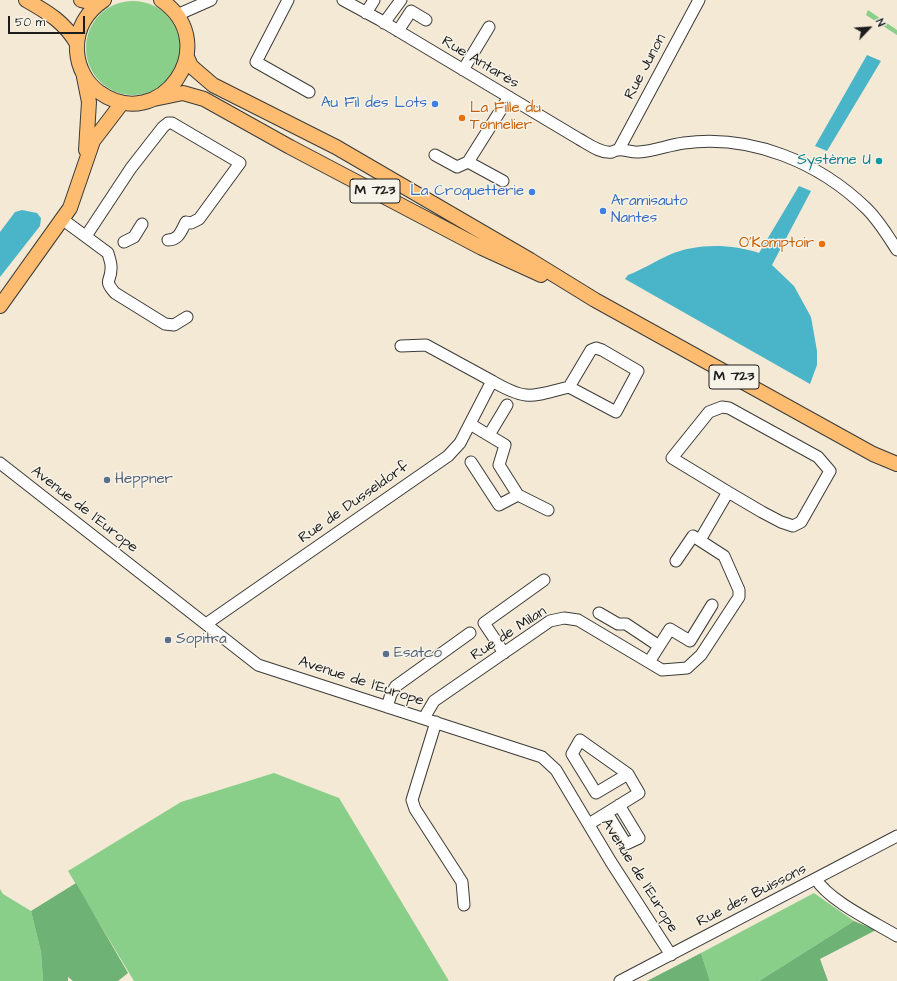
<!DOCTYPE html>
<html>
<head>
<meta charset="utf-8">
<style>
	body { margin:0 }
	#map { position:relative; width:897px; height:981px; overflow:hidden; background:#f3e9d4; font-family:"Architects Daughter",sans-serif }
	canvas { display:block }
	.north { position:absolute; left:849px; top:8px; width:40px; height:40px; -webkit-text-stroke:3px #f7f3e8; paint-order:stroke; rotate:65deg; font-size:11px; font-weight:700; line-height:16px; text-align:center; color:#1c1c1c }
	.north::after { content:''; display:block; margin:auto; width:14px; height:18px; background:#1c1c1c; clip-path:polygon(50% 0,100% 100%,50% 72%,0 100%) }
	.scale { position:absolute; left:8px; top:16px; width:77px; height:18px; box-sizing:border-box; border:2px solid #1c1c1c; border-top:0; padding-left:5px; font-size:12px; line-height:14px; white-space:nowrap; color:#1c1c1c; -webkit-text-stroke:3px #f7f3e8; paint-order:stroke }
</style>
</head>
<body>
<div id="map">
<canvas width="897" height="981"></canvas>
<div class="north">N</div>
<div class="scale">50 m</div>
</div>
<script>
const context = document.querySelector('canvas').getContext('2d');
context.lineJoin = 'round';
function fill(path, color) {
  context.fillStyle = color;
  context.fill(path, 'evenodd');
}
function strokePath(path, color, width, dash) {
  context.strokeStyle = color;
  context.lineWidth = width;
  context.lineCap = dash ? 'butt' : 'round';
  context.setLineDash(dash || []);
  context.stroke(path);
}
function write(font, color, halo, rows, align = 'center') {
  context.font = font + ' "Architects Daughter",sans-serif';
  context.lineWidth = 3;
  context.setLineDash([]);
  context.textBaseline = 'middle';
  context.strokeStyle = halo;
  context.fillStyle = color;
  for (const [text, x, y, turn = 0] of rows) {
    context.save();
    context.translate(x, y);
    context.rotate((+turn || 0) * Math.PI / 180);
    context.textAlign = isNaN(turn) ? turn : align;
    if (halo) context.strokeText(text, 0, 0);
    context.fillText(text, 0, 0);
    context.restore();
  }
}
fill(new Path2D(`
	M86 48a47 47 0 1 1 94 0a47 47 0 1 1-94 0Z
	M868 10 897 30V35L866 15Z
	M274 773 339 798 449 981H134L68 871 181 802Z
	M0 889 3 894 31 911 41 952 43 981H0Z
	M814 893 854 921 759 981H710L701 953Z`), '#89cf89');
fill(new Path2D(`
	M76 883 128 973 118 981H73L68 977V981H43L41 952 31 911Z
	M854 921 876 930 820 959 828 981H759Z
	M701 953 710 981H647Z`), '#6eb275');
fill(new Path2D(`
	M867 55 881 61 827 151 815 146Z
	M799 186 811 191 772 265 794 286 811 317 817 351V365L810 384 625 279 628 275C642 270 655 261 669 255 697 243 731 244 759 253Z
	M22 210 37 213 41 218 40 226 0 277V232L15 212Z`), '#4ab4c8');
const minor = new Path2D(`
	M288 0 256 62 309 92
	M343 0 380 20 579 139C588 144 601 154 612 152 614 151 616 150 618 150 624 149 632 153 639 152 654 151 669 145 684 143 751 134 819 162 867 209 879 221 888 236 897 250
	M366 13 374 0
	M177 15 211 0
	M384 23 401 0
	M398 31 411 11 426 20
	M463 70 489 27
	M619 149 699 0
	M435 155 457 167 468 162
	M503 181 468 162 509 97
	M62 219 108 253C109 258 112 264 111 269 111 282 103 279 115 293L165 324 174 325 187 317
	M86 236 131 168 163 127 168 123H172L240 163 199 219 191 223 186 222C181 231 179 240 168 240
	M124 242 134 237 142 224
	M492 381C528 402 532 396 569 387L616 412 638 371 602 350 596 348 591 350 569 387
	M470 424 505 445 499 465 518 495 548 510
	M489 435 507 405
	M471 462 499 505 518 495
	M0 463 258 665 542 757 556 770 611 862 671 955
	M700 540 728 492 762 512 781 522 793 526 801 522 830 471 818 457 729 408 722 407 709 412 672 458 728 492
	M599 613 618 624H626L659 646
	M206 624 448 456 460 443 492 381 426 345 401 346
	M504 653 484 623 544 580
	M649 662 670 629 690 641 712 605
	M387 707 391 694 396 686 470 633
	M424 718 434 701 550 621 564 618 578 620 662 670 687 668 701 655 739 597V590L724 556 693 536 676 561
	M436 722 412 800 415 809 462 882 464 905
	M607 813 626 844 639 838 619 805
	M589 824 639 793 628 774 580 740 572 754 596 793 628 774
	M816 879C829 901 874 922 897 936
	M620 981 897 836`);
const major = new Path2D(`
	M26 0C47 12 65 22 77 44
	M81 0 97 4
	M104 0C86 12 76 30 77 51 78 67 86 83 99 92 160 136 225 44 161 0
	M187 57 191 66 213 85 336 147 530 260 595 300 873 454 897 464
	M84 77 89 102 86 150
	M154 99 183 93 204 99 290 147 482 248 541 275
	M0 306 70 208 93 141 122 103`);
strokePath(minor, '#3c3b38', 13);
strokePath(major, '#3c3b38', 16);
strokePath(minor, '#fff', 11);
strokePath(major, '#fdbc70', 14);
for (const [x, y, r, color] of [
	[435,104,4,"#3f7fe0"],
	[462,118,4,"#e8710a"],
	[879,161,4,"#0f9aa8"],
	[532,192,4,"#3f7fe0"],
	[603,211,4,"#3f7fe0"],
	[822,244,4,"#e8710a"],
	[107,480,4,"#5c6f8a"],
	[168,640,4,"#5c6f8a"],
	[386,654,4,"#5c6f8a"]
]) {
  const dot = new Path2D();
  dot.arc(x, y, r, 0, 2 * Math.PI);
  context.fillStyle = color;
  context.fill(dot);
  strokePath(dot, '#f7f3e8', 1.5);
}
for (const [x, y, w] of [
	[375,191,50],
	[734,377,50]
]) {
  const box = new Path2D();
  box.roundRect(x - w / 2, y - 12, w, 24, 3);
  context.fillStyle = '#f7f3e8';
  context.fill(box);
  strokePath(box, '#1c1c1c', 1);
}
write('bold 14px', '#1c1c1c', null, [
	["M 723",375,191],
	["M 723",734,377]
]);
write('15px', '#1c1c1c', '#f7f3e8', [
	["Rue Antarès",480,63,31],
	["Rue Junon",646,67,-62],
	["Rue de Dusseldorf",354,503,-35],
	["Avenue de l'Europe",84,510,38],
	["Rue de Milan",509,634,-33],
	["Avenue de l'Europe",361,682,18],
	["Avenue de l'Europe",639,876,58],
	["Rue des Buissons",752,896,-27]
]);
write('15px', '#366cbe', '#f7f3e8', [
	["Au Fil des Lots",427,104],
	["La Croquetterie",524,192],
	["Aramisauto",611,202,"left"],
	["Nantes",611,219,"left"]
], 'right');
write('15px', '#c56008', '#f7f3e8', [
	["La Fille du",470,109],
	["Tonnelier",470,126],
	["O'Komptoir",814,244,"right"]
], 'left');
write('15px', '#0d838f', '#f7f3e8', [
	["Système U",871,161]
], 'right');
write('15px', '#4e5e75', '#f7f3e8', [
	["Heppner",115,480],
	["Sopitra",176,640],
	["Esatco",394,654]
], 'left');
</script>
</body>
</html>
